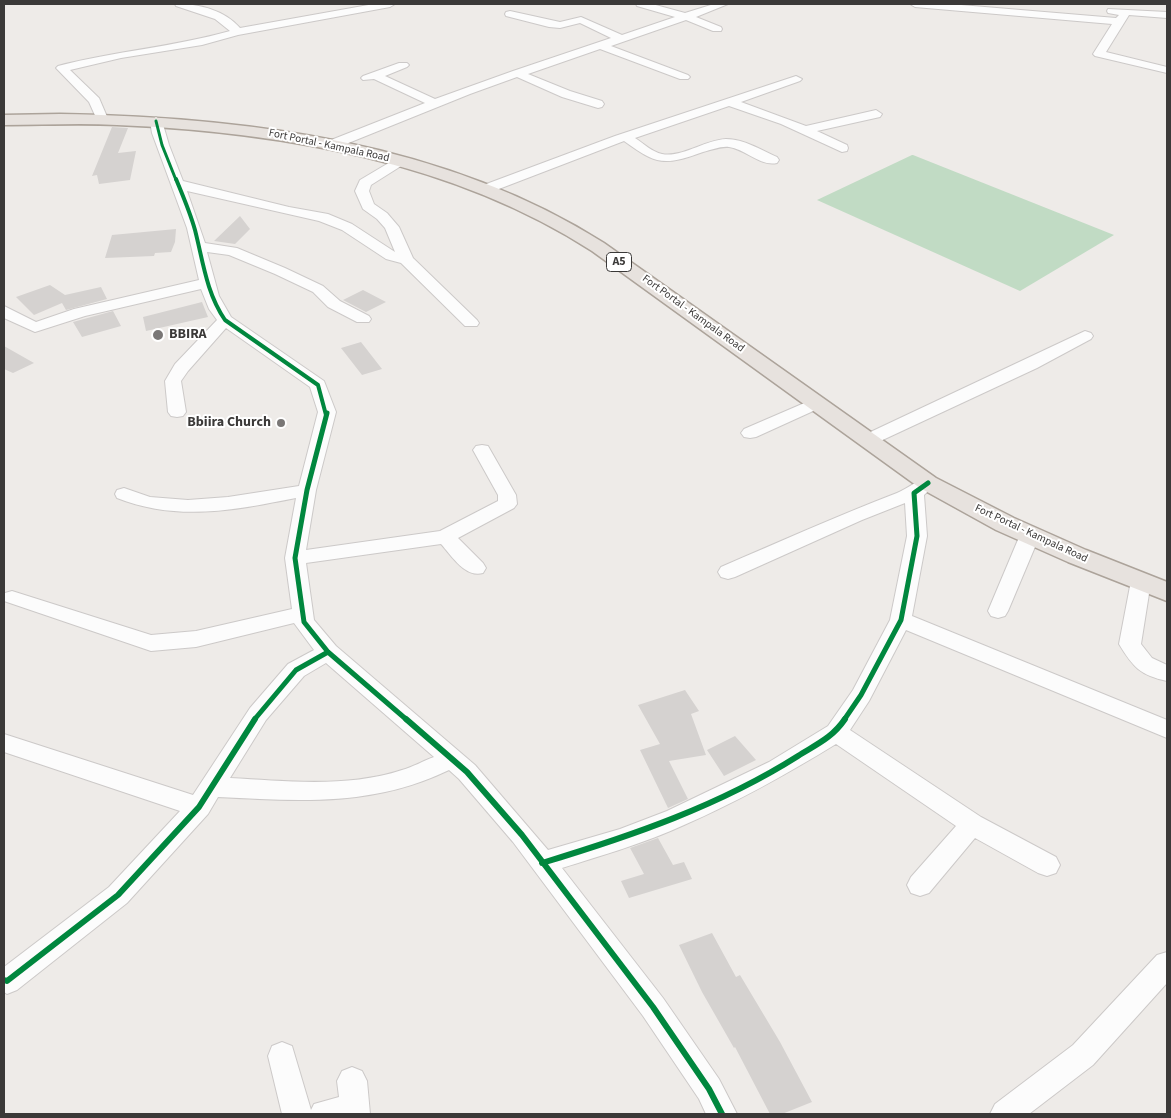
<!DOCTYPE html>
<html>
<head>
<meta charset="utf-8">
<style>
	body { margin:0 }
	#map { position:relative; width:1171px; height:1118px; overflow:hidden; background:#eeebe8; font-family:"Source Sans 3",sans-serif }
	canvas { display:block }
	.frame { position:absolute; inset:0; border:5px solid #3b3938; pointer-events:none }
</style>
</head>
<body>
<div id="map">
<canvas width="1171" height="1118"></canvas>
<div class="frame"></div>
</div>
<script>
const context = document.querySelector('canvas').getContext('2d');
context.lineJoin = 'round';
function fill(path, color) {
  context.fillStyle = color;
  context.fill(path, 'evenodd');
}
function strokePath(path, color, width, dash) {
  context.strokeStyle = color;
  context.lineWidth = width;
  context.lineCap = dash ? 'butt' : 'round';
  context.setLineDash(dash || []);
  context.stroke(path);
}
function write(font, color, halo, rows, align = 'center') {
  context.font = font + ' "Source Sans 3",sans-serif';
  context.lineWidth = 4;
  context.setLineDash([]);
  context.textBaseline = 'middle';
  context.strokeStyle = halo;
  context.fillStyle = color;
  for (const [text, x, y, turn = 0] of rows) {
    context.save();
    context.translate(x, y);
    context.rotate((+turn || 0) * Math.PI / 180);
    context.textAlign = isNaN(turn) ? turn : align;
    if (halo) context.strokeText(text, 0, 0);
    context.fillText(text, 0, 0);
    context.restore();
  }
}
fill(new Path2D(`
	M912 155H913L1114 235 1020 291 817 200Z`), '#c1dbc4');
fill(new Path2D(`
	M112 127 128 128 118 153 136 151 130 180 99 184 97 175 92 176Z
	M240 216 250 229 235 244 214 241Z
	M176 229 175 242 171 252 155 253 154 256 105 258 112 235Z
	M50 285 65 295 101 287 107 299 66 310 62 303 34 315 16 297Z
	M363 290 386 302 366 312 343 300Z
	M202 302 208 317 146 331 143 317Z
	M113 311 121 326 82 337 73 322Z
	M361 342 382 369 362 375 341 348Z
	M4 346 34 363 13 373 4 369Z
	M685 690 699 711 691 714 706 755 669 761 688 799 668 808 640 750 660 744 638 705Z
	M735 736 756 760 724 776 707 750Z
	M658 838 673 865 684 862 692 879 629 898 621 881 644 874 630 848Z
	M712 933 736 977 740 975 780 1042 812 1102 782 1114H770L735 1047 734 1048 702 992 679 945Z`), '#d5d2d0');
const minor = new Path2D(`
	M175 4C197 3 225 10 240 28L374 4H395L390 7 238 35 202 45 121 58 70 70 99 98 108 119 102 123 98 122 89 102 56 68 58 66C115 51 174 47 230 31L215 19 176 6Z
	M636 4H652L685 13 714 4H728L696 17 721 27 722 29 721 31H713L686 20 611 46 688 75 690 77 688 79H680L600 49 528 74 570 91 602 101 604 104 602 107 598 108 562 97 517 77 470 94 336 148 331 149 325 145 326 142 425 103 374 79 363 80 361 78 363 76 399 63H407L409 65 407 67 385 76 435 99 513 71 611 38 580 23 560 28 549 27 506 16 505 14 506 12 510 11 560 22 581 17 622 35 675 17 637 6Z
	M910 4H949L1116 18 1119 15 1108 13 1107 11 1108 9 1167 12V18L1129 15 1106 52 1167 67V73L1095 56 1093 54 1112 24 915 7Z
	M796 76 802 79 800 81 741 102 806 126 876 110 882 114 880 117 817 131 847 145 848 148 847 151 842 152 781 124 729 106 635 138C643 143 652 152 662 154 681 158 705 140 726 139 744 139 761 150 777 157L779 160 777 163C761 167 745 149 729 147 720 146 712 150 703 152 664 166 657 165 624 141L491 192H481L479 189 481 186 615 136Z
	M156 117 162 121 169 145 183 181 289 207 328 214 352 224 395 252 385 228 377 219 363 209 355 191 360 180 397 158 402 157 409 161 371 185 369 191 374 204 387 213 399 227 413 258 477 320 479 323 477 326H465L401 263 386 259 342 230 319 221 187 191 205 243 237 248 285 268 323 286 340 301 369 316 371 319 369 322H357L328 307 313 292 275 274 229 255 207 252 219 296 231 317 324 381 336 412 316 490 306 550 440 531 498 501V495L473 450 476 446 482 445 488 446 516 495 517 504 514 508 458 538 483 563 486 568 483 573C465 578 452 556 441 544L306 563 314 620 336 646 475 765 548 850 620 829 667 811 769 762 828 726 853 690 890 620 907 536 905 503 862 520 735 577 728 579 721 577 718 572 721 567C779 542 837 516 897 493 910 488 921 475 935 479L937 483 924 495 927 536 912 616 1167 720V738L906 630 869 701 850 730 981 817 1056 857 1060 865 1056 873 1047 876 1038 873 975 838 929 893 920 896 911 893 907 885 911 877 956 826 836 744C787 774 737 802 684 825 645 843 603 855 562 868L663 998 719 1079 737 1114H706L699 1099 643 1016 513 842 459 779 449 770C372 807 301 801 218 797L208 814 127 903 17 990 7 994 4 992V967L109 887 180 811 4 752V734L193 795 250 708 288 664 314 650 294 623 196 647 151 651 4 601 5 593 12 591 151 635 196 631 292 609 285 558 296 498C235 510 178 522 117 498L115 494 117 490 124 488 150 497 188 500 228 497 299 486 318 412 310 387 226 328 188 371 181 381 186 412 183 416 177 417 171 416 168 412 165 381 175 364 217 320 209 309 201 289 85 316 35 332 4 318V306L36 322 74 309 199 280 187 228 152 133 150 121ZM326 663 434 757C423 761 413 767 402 770 348 788 285 781 230 778L266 720 304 676Z
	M1085 331 1091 333 1093 336 1091 339 1037 368 874 444 868 445 862 444 859 440 862 436Z
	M816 398 822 399 825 403 822 407 756 437 750 438 744 437 741 433 744 429Z
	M1030 529 1037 530 1040 535 1008 611 1005 616 998 618 991 616 988 611 1020 535 1023 530Z
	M1141 574 1148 576 1151 581 1141 644 1152 658 1167 665V681C1140 675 1133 667 1119 644L1131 581 1134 576Z
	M1167 952V983L1093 1065 1029 1114H990L995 1104 1073 1045 1157 955Z
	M282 1042 292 1046 311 1110 314 1104 339 1097 337 1081 342 1071 352 1067 362 1071 367 1081 370 1114H282L268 1056 272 1046Z`);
const major = new Path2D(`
	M60 114C245 117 445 142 604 243L936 478 1014 518 1086 550 1167 582V601L1068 562 996 530 920 488 592 251C452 161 281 132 117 125 80 123 42 125 4 125V115Z`);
strokePath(minor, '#ccc9c8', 2);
strokePath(major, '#aca39a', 3);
fill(minor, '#fcfcfc');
fill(major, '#e7e2de');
strokePath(new Path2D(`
	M156 121 162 145 176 180`), '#00873e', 3);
strokePath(new Path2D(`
	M176 179C183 196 190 212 195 230 203 261 206 292 225 320L318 385 326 415`), '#00873e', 4);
strokePath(new Path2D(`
	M327 413 307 490 295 558 304 622 328 652 407 720
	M254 720 296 670 328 652
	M844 720 861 695 901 620 917 536 914 493 928 483`), '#00873e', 5);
strokePath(new Path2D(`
	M406 719 467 772 522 835 653 1007 709 1089 722 1114
	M542 863C631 836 719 806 798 756 817 744 832 738 845 719
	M4 980 7 981 118 895 199 807 255 719`), '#00873e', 6);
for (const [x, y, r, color] of [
	[158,335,6,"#7a7776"],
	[281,423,5,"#7a7776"]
]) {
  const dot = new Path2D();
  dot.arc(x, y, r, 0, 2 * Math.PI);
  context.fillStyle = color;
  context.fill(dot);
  strokePath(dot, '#fff', 2);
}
write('11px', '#3b3938', '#fff', [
	["Fort Portal - Kampala Road",329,146,12],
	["Fort Portal - Kampala Road",693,314,36],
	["Fort Portal - Kampala Road",1031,534,25]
]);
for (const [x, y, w] of [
	[619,262,25]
]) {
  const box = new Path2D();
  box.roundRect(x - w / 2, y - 9.5, w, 19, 4);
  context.fillStyle = '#fff';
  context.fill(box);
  strokePath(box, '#3b3938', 1);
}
write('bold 12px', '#3b3938', null, [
	["A5",619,262]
]);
write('bold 14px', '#3b3938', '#fff', [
	["BBIRA",169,335],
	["Bbiira Church",271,423,"right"]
], 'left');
</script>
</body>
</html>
